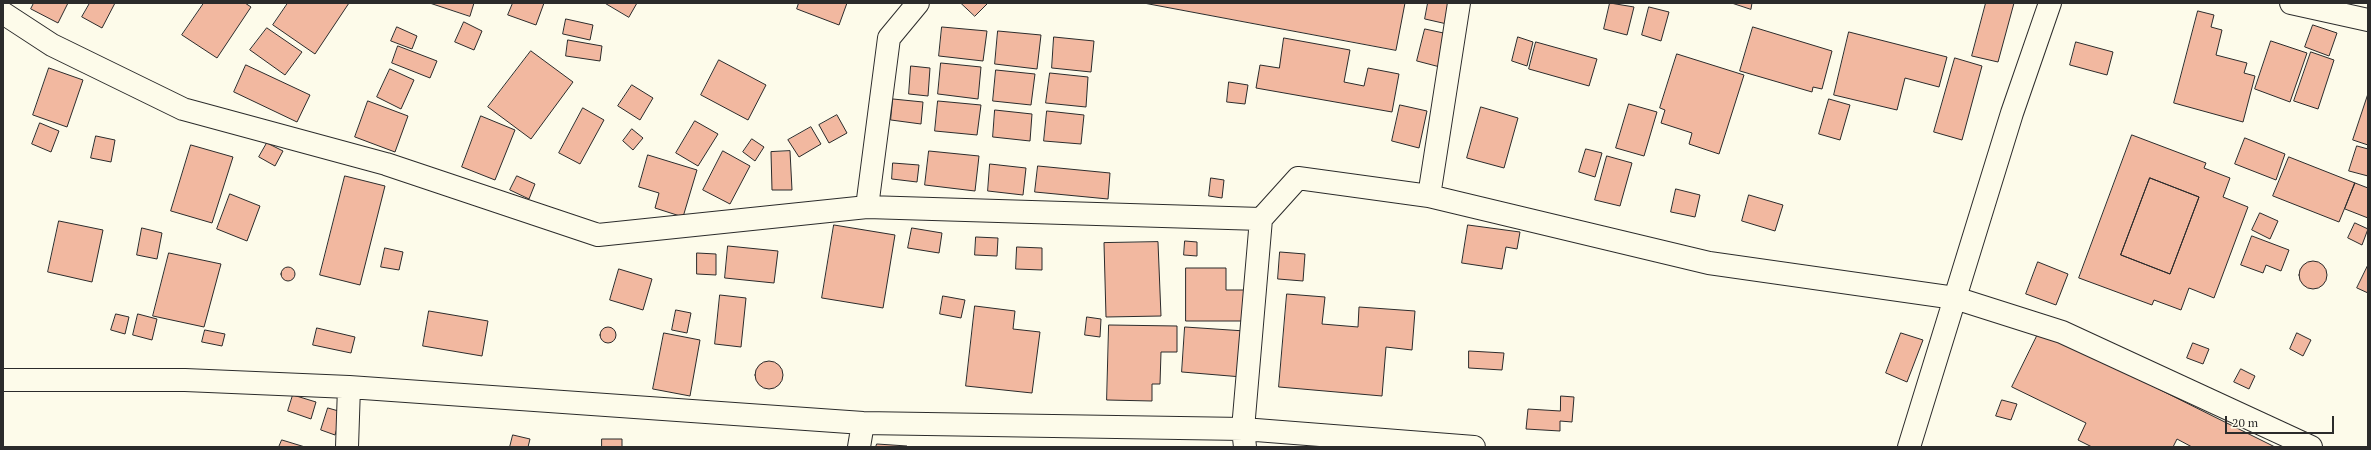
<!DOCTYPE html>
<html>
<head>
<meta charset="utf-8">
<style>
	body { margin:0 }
	#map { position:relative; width:2371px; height:450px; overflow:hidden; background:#fdfbea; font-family:"PT Serif",serif }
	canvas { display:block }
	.frame { position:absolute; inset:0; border:4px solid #2b2b2b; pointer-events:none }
	.scale { position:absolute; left:2225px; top:416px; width:109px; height:18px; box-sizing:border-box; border:2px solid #2b2b2b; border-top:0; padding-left:5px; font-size:12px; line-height:14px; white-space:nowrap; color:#2b2b2b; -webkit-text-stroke:3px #fdfbea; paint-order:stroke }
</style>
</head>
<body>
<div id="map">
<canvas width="2371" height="450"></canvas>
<div class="frame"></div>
<div class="scale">20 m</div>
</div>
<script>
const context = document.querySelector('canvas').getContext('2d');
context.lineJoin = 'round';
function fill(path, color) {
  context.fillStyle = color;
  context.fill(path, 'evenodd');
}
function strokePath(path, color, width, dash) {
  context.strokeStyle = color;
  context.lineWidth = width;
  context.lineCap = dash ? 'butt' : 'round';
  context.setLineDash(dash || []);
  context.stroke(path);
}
const building = new Path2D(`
	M34 3H68L58 23 31 9Z
	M90 3H115L102 28 82 17Z
	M204 3H245L251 7 217 58 182 35Z
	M288 3H349L315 54 273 25Z
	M430 3H474L470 16Z
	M513 3H544L536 25 508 15Z
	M605 3H637L629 17Z
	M799 3H847L839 25 797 9Z
	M961 3H988L975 16Z
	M1144 3H1405L1396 50Z
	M1428 3H1452L1447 24 1425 19Z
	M1610 3 1634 7 1627 35 1604 29Z
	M1732 3H1752L1751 9Z
	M1986 3H2014L1998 62 1972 56Z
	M1649 7 1669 12 1661 41 1642 35Z
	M2198 11 2214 15 2211 27 2222 30 2216 55 2247 63 2244 73 2255 76 2243 122 2174 103Z
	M566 19 593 25 590 40 563 34Z
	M464 22 482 31 474 50 455 42Z
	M2313 25 2337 33 2329 56 2305 47Z
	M397 27 417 36 412 49 391 41Z
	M942 27 987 31 983 61 939 56Z
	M1753 27 1832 51 1822 89 1813 87 1812 92 1740 71Z
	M267 28 302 52 285 75 250 50Z
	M1425 29 1448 34 1440 67 1417 61Z
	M998 31 1041 35 1037 69 995 64Z
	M1849 32 1947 57 1939 87 1905 78 1897 110 1834 95Z
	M1054 37 1094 41 1091 72 1052 68Z
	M1518 37 1533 42 1527 66 1512 61Z
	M1284 38 1350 50 1344 82 1364 86 1368 68 1399 74 1392 112 1256 88 1260 65 1279 68Z
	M568 40 602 46 600 61 566 56Z
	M2271 41 2307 53 2290 102 2255 89Z
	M1536 42 1597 59 1589 86 1529 69Z
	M2076 42 2113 52 2107 75 2070 65Z
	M398 46 437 61 430 78 392 63Z
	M531 51 573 82 531 139 488 107Z
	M2311 52 2334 60 2318 109 2294 101Z
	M1677 54 1744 75 1719 154 1689 144 1692 133 1661 123 1665 110 1660 108Z
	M1955 58 1982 66 1962 140 1934 132Z
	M719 60 766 85 748 120 701 95Z
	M941 63 981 67 978 99 938 94Z
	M246 65 310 95 297 122 234 92Z
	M911 66 930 68 928 96 909 94Z
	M49 68 83 80 67 127 33 115Z
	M390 69 414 80 401 109 377 97Z
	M996 70 1035 74 1031 105 993 101Z
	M1050 73 1088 77 1086 107 1046 103Z
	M1229 82 1248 85 1245 104 1227 102Z
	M632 85 653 98 640 120 618 106Z
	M2368 94V145L2353 140Z
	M893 99 923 102 921 124 891 120Z
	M1829 99 1850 105 1840 140 1819 134Z
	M368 101 408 116 395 152 355 137Z
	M938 101 981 105 977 135 935 131Z
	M1629 104 1657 112 1644 156 1616 148Z
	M1400 105 1427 111 1419 148 1392 141Z
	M1481 107 1518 118 1504 168 1467 158Z
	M583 108 604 120 580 164 559 153Z
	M995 110 1032 114 1030 141 993 137Z
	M1047 111 1084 115 1081 144 1044 141Z
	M837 115 847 133 829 143 819 125Z
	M481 116 515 130 495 180 462 167Z
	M695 121 718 134 698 166 676 153Z
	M40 123 59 131 51 152 32 144Z
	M811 127 821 144 799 157 788 140Z
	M632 129 643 138 633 150 623 141Z
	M2132 135 2206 163 2204 168 2230 178 2223 197 2248 207 2214 298 2189 288 2181 310 2154 300 2152 305 2079 278ZM2150 178 2199 197 2170 274 2121 255Z
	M96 136 115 140 111 162 91 158Z
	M2245 138 2285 154 2276 180 2235 164Z
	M752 139 764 147 755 161 743 152Z
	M267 143 283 151 275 166 259 157Z
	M191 145 233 157 212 223 171 211Z
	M2357 146 2368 149V176L2349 171Z
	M1586 149 1602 153 1595 177 1579 172Z
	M723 151 750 166 730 204 703 190Z
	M790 151 792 190H772L771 152Z
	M929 151 979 156 975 191 925 185Z
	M648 155 697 170 683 217 655 208 659 193 639 187Z
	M1607 156 1632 163 1620 206 1595 200Z
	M2289 157 2355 183 2339 222 2273 196Z
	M893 163 919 165 917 182 892 179Z
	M990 164 1026 168 1023 195 988 191Z
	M1038 166 1110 173 1108 199 1035 192Z
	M345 176 385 186 360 285 320 275Z
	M517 176 535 184 529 199 510 190Z
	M1211 178 1224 180 1222 198 1209 196Z
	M2150 178 2199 197 2170 274 2121 255Z
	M2355 183 2368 188V218L2345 209Z
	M1676 189 1700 195 1695 217 1671 212Z
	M230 194 260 206 247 241 217 229Z
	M1749 195 1783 205 1775 231 1742 221Z
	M2260 213 2278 221 2270 239 2252 230Z
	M59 221 103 230 92 282 48 272Z
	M2355 223 2368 229 2362 245 2348 238Z
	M834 225 895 235 883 308 822 298Z
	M1468 225 1520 232 1517 249 1506 247 1502 269 1462 263Z
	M142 228 162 233 157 259 137 255Z
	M912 228 942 233 939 253 908 248Z
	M2252 236 2289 250 2281 271 2266 265 2263 273 2241 265Z
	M976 237 998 238 997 256 975 255Z
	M1185 241 1197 242V256L1184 255Z
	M1158 242 1161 316 1106 317 1104 243Z
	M728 246 778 251 774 283 725 278Z
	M1017 247 1042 248V270L1016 269Z
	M385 248 403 252 399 270 381 267Z
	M1280 252 1305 254 1303 281 1278 279Z
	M169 253 221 264 204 327 153 316Z
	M697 253 716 254V275L697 274Z
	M2299 275a14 14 0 1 1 28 0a14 14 0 1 1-28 0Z
	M2038 262 2068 274 2056 305 2026 294Z
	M2368 265V293L2357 288Z
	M281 274a7 7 0 1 1 14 0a7 7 0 1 1-14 0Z
	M1186 268H1226V290H1247V321H1186Z
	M619 269 652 279 643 310 610 300Z
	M1287 294 1325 297 1322 324 1358 327 1359 307 1415 311 1412 350 1386 347 1382 396 1279 387Z
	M720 295 746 298 741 347 715 344Z
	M943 296 965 300 961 318 940 314Z
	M975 306 1015 311 1013 329 1040 332 1032 393 966 386Z
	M676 310 691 313 687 333 672 330Z
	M429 311 488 321 482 356 423 346Z
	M116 314 129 317 125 334 111 330Z
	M138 314 157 319 152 340 133 335Z
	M1087 317 1101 319 1100 337 1085 335Z
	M1109 325 1177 326V352H1161L1160 384H1152V401L1107 400Z
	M600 335a8 8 0 1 1 16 0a8 8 0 1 1-16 0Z
	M1185 327 1245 331 1242 377 1182 372Z
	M317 328 355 337 351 353 313 345Z
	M205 330 225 334 222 346 202 342Z
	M2040 330 2275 447H2192L2177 439 2173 447H2092L2078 440 2086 423 2012 387Z
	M664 333 700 340 690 396 653 389Z
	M1901 333 1923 340 1907 382 1886 373Z
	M2297 333 2311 340 2303 356 2290 349Z
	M2193 343 2209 349 2203 364 2187 358Z
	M1469 351 1504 353 1502 370 1469 368Z
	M755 375a14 14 0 1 1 28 0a14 14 0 1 1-28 0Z
	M2241 369 2255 376 2249 389 2234 382Z
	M293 395 316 402 311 419 288 411Z
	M1561 396 1574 397 1572 422 1560 421V431L1526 429 1528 409 1560 411Z
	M2002 400 2017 404 2011 420 1996 416Z
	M328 408 342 412 335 435 321 430Z
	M513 435 530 439 528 447H510Z
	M602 439H622V447H602Z
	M282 440 305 447H279Z
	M877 444 907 446V447H876Z`);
fill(building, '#f2b8a0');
strokePath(building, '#2b2b2b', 1);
const minor = new Path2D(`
	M2291 3 2368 20
	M3 13 52 45 183 109 386 164 598 235 867 207 1261 219
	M1429 196 1709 263 1955 298 2062 332 2311 447
	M867 207 889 38 918 3
	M3 380H185L349 387 863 423 1243 429 1474 447
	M347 447 349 387
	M859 447 863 423
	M1245 447 1243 429 1261 219 1298 178 1429 196 1459 3
	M1909 447 2012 113 2050 3`);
strokePath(minor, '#2b2b2b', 24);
strokePath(minor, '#fdfbea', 22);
</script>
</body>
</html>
